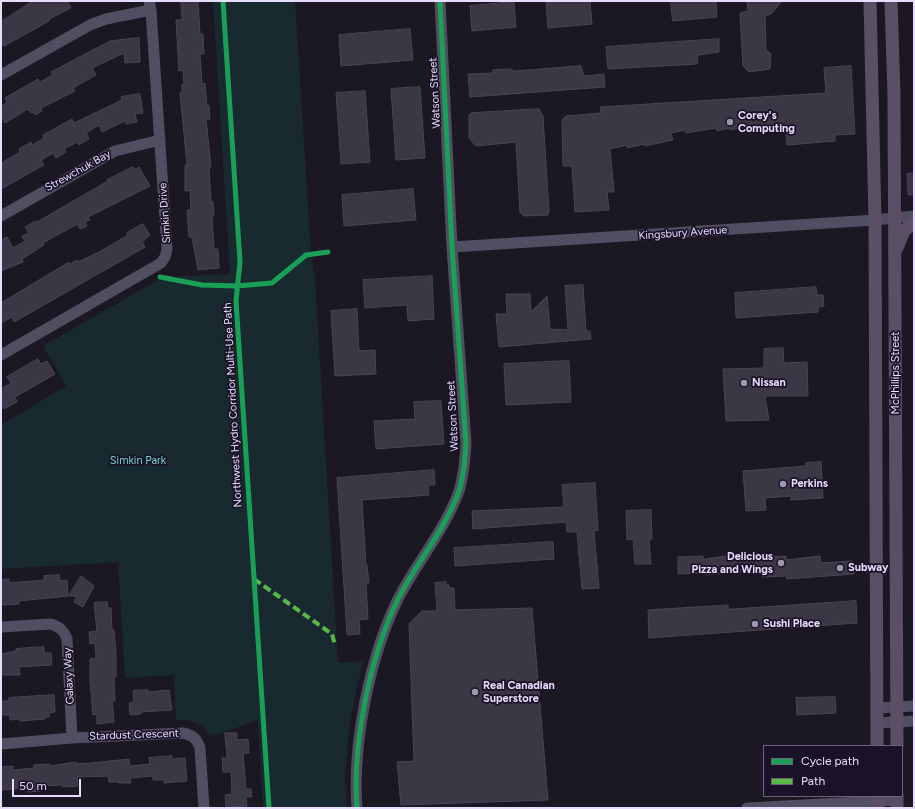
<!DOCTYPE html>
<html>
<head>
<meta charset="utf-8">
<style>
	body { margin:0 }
	#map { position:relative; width:915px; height:809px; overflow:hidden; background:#1b1823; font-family:Figtree,sans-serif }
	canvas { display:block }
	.frame { position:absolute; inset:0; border:2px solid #e6defb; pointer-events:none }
	.legend { position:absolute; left:763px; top:745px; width:140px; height:52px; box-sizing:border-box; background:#1a1328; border:1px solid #6c647c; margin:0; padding:5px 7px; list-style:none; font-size:12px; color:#e6defb }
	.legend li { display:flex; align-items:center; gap:8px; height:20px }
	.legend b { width:20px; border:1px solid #6c647c }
	.scale { position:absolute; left:12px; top:779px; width:69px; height:18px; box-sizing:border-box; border:2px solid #e6defb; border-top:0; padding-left:5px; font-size:12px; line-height:14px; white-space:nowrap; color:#e6defb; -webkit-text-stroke:3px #1a1328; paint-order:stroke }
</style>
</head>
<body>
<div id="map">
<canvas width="915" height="809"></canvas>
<div class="frame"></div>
<ul class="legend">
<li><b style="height:5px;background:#1a9f57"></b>Cycle path</li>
<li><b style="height:5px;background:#58b947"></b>Path</li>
</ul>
<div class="scale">50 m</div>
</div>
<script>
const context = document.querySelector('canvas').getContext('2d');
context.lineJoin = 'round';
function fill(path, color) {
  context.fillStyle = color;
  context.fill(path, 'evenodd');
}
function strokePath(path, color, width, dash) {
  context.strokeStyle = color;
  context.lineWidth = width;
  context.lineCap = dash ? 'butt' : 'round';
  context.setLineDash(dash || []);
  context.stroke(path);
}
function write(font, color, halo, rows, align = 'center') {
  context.font = font + ' Figtree,sans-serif';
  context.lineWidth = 3.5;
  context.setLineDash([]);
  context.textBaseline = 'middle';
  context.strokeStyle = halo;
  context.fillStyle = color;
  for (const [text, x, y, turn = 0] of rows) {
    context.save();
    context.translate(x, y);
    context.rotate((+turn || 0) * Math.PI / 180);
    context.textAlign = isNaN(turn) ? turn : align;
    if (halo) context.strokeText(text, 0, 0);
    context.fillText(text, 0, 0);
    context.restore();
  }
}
fill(new Path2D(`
	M213 1H295L311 252 315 279 338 663 363 661 350 722 345 774 347 808H263L258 720 216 735 210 736C199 721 194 720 176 720L174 675 125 678 118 562 1 569V425L66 386 43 346 163 277 230 274Z`), '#182a2f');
const building = new Path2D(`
	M33 1H67L71 8 49 19V21L4 46 3 45 1 46V22Z
	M181 1H198L200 34H203L204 54H200L202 84 205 83 207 106 209 105 210 119H206L211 167H209L211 202 213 201 214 216H212L214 249H218L219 268 198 270 192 237H189L187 210H191L190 190 185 191V165H187L180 93 182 92V85H184L183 70 179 71 176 20H182Z
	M564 1H590L592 24 548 28 546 3Z
	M671 1H716L717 17 673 21Z
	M747 1H782L771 14 765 16 766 50 771 54 770 69 749 72 743 66 740 13 748 11Z
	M514 2 516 27 472 31 470 6Z
	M410 29 413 60 341 66 339 35Z
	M139 38 140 62 125 63 124 53 92 68 96 75 73 88 75 91 41 108 42 111 35 115 34 112 31 113 28 109 5 123 1 116V106L7 103 5 98 38 79 40 82 53 75 51 72 110 41Z
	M719 39V52L698 55 697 64 608 69 606 47Z
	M581 66 584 76 604 74 605 87 470 97 468 74 493 73V70L512 69V71Z
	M851 66 855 134 835 135V141L787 145 785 124 770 128 769 125 744 130 743 127 730 130 729 128 717 131 716 128 686 133 685 130 671 133 673 140 645 146V144L627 148V145L610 149 614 192H607L609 210 575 212 572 166H563L562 120 566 116 601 113 600 107 826 93 824 68Z
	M420 87 425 158 396 160 391 89Z
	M365 91 370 162 341 164 336 93Z
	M140 94 143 113 135 114 137 122 126 124 125 121 102 132 99 125 86 133 89 139 79 145 77 142 64 149 66 152 56 158 53 153 41 160 44 165 1 189V163L20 152 19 149 31 142 32 145 44 138 43 135 72 119 74 123 122 100 121 97Z
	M539 109 543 116 549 211 548 215 524 216 520 212 516 142 476 146 469 138V115L471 113Z
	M133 167 135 170 139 167 150 186 88 217 90 220 85 222 87 226 80 229 77 224 43 243 44 245 22 259 23 262 1 271V240L7 237 13 248 25 241 22 236 29 233 25 227 36 221 37 222 108 181 107 180Z
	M914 173V195H908L907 174Z
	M413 189 416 220 344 226 342 195Z
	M143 224 150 235 142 242 145 247 14 322 12 317 1 323V303L69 262 70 264 77 260 78 262 101 251 128 235 127 233Z
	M432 276 434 319 408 321 407 305 365 308 363 280Z
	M583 285 586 331H590L591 339 499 347 496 314H507L506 294H530L531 312 547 296 550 329 568 330 565 286Z
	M816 287 817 295H823L824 306 818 307V312L736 318 735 293Z
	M357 309 359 351 375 350 376 374 335 376 331 311Z
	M783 348 784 363 807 362 808 396H765L769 420 726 421 723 369 764 368V349Z
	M38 359 41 364 47 361 55 374 15 397 17 402 4 409 1 404V389L11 383 7 377Z
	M569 361 571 402 506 405 504 364Z
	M441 401 444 444 376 449 374 421 415 419 414 402Z
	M821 462 823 498 791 500V496L765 498 766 510 746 511 743 471 806 466V463Z
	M434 470 435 485H428L429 495 362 500 366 565H367L369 583H366L368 619 359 620 360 634 347 635 337 478Z
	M595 483 598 530 594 531 599 588 582 589 577 532H567L566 522 473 529 472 511 564 507 562 485Z
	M651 510 652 539H649L651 564H635L633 539 627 540 626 511Z
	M553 542 554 559 455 566 454 548Z
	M736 555 737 559 786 556V560L820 556 821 563 852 561 854 574 787 579 786 576 762 577V570L706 575 702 573 678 574V557L703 556V559Z
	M59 575 60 581 67 580 68 596 19 601V604L3 605V604H1V580L9 579V583L44 580V576Z
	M81 576 94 586 83 607 74 602 77 596H69Z
	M446 582V585H449V588H454L455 610 532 608 548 800 401 805 397 762 414 761 409 624 422 611H437L435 583Z
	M856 601 857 623 649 638 648 610 728 605V609Z
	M107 602 108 608H111L112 630H114L116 653V677H114L115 701H112L114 722 97 724V714L93 715 90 682V659L96 658 95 643 90 644 89 632 97 631 94 603Z
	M44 647V653H51L52 665 19 667 20 675H1V654L16 651V649Z
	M148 690V692L169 690 172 710 141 712V714L130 715 129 703 134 702 133 691Z
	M54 695 55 712 49 713V717H45V719L20 721V719L10 720V715H1V701H9V698Z
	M835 697 836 713 797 715 796 698Z
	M225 733H237V740L248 739 249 753H243L246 789H251L252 797H246L247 806 226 807 225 795 232 794 231 772H223L222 758H227Z
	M172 756V759L185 758 187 781 164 783V780H153V776L130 778 131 783H119V782H109L108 776 77 777 78 786 63 787 62 785 41 786V791L28 792 27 788 1 790V767L13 766V770L34 768V765L49 764 50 766 76 762V764L91 763 129 759 130 766 150 764 149 758Z`);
fill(building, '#3b3744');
strokePath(building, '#4a4455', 1);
strokePath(new Path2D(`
	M1 75 90 25 106 19 151 10
	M1 216 115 151 160 140
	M452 247 875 220 914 216
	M1 355 161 263 165 257 167 249 151 10 149 1
	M1 627 51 624C60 627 64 631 67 639L72 738
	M877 708 914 706
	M877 723 914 721
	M1 744 72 738 183 733C193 735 197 739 200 748L204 808
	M357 808C352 744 370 656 398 599 417 562 445 530 459 491 464 476 465 459 466 443L452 247 440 1
	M747 808 897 800`), '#524e62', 11);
strokePath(new Path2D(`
	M870 1 875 220 877 746
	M891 1 894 95 897 746
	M897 248 904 231 914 222
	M878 796V808
	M897 808V796`), '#5b4f66', 13);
strokePath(new Path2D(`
	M254 579 332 634 335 645`), '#58b947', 4, [8, 4]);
strokePath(new Path2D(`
	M223 1 240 262 236 301 269 808
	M160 277 202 285 237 286 272 283 306 255 328 252
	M357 808C352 744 370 656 398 599 417 562 445 530 459 491 464 476 465 459 466 443L452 247 440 1`), '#1a9f57', 5);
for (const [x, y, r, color] of [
	[730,122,4,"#9f99af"],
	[744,383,4,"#9f99af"],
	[783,484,4,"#9f99af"],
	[781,563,4,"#9f99af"],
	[840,568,4,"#9f99af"],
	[755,624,4,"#9f99af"],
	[475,692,4,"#9f99af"]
]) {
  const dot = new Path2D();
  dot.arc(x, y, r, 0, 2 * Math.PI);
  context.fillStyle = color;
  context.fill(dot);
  strokePath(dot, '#1a1328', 1.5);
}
write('11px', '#e6defb', '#1a1328', [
	["Watson Street",435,93,-93],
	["Strewchuk Bay",78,171,-29],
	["Simkin Drive",165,213,-94],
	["Kingsbury Avenue",683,233,-4],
	["McPhillips Street",896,373,-90],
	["Northwest Hydro Corridor Multi-Use Path",233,405,-93],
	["Watson Street",453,416,-93],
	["Galaxy Way",69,676,-93],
	["Stardust Crescent",134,735,-2]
]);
write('bold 11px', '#e6defb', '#1a1328', [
	["Corey's",738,116],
	["Computing",738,129],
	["Nissan",752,383],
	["Perkins",791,484],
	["Delicious",773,557,"right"],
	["Pizza and Wings",773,570,"right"],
	["Subway",848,568],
	["Sushi Place",763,624],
	["Real Canadian",483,686],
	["Superstore",483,699]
], 'left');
write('11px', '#70d4cd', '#1a1328', [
	["Simkin Park",138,461]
]);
</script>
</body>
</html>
